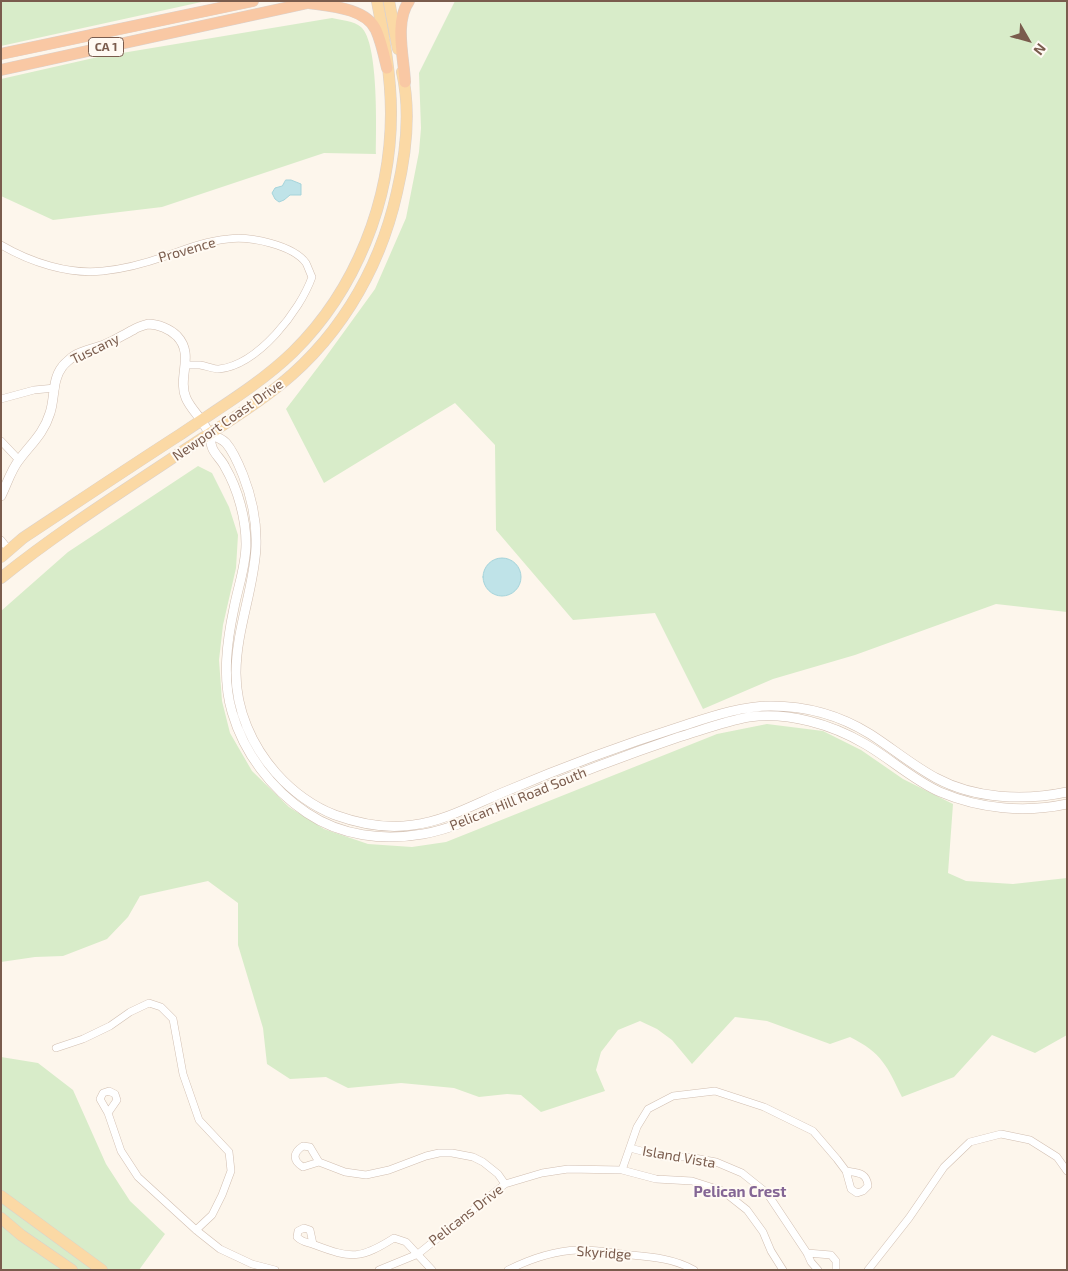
<!DOCTYPE html>
<html>
<head>
<meta charset="utf-8">
<style>
	body { margin:0 }
	#map { position:relative; width:1068px; height:1271px; overflow:hidden; background:#fdf6ec; font-family:"Exo 2",sans-serif }
	canvas { display:block }
	.frame { position:absolute; inset:0; border:2px solid #7a5c4d; pointer-events:none }
	.north { position:absolute; left:1003px; top:15px; width:50px; height:50px; -webkit-text-stroke:4px #fffaf3; paint-order:stroke; rotate:128deg; font-size:14px; font-weight:700; line-height:20px; text-align:center; color:#7a5c4d }
	.north::after { content:''; display:block; margin:auto; width:18px; height:22px; background:#7a5c4d; clip-path:polygon(50% 0,100% 100%,50% 72%,0 100%) }
</style>
</head>
<body>
<div id="map">
<canvas width="1068" height="1271"></canvas>
<div class="frame"></div>
<div class="north">N</div>
</div>
<script>
const context = document.querySelector('canvas').getContext('2d');
context.lineJoin = 'round';
function fill(path, color) {
  context.fillStyle = color;
  context.fill(path, 'evenodd');
}
function strokePath(path, color, width, dash) {
  context.strokeStyle = color;
  context.lineWidth = width;
  context.lineCap = dash ? 'butt' : 'round';
  context.setLineDash(dash || []);
  context.stroke(path);
}
function write(font, color, halo, rows, align = 'center') {
  context.font = font + ' "Exo 2",sans-serif';
  context.lineWidth = 4;
  context.setLineDash([]);
  context.textBaseline = 'middle';
  context.strokeStyle = halo;
  context.fillStyle = color;
  for (const [text, x, y, turn = 0] of rows) {
    context.save();
    context.translate(x, y);
    context.rotate((+turn || 0) * Math.PI / 180);
    context.textAlign = isNaN(turn) ? turn : align;
    if (halo) context.strokeText(text, 0, 0);
    context.fillText(text, 0, 0);
    context.restore();
  }
}
fill(new Path2D(`
	M1 1H206L1 46Z
	M455 1H1067V612L996 604 855 655 773 679 703 709 655 613 573 620 496 530 495 445 455 403 324 483 286 409 325 358 375 289 406 218 419 152 421 128 419 73Z
	M332 18C341 20 354 21 361 27 379 43 376 130 376 154L324 153 162 207 53 220 1 196V79L98 57Z
	M198 466 212 473 229 507 238 535 236 568 223 625 219 660 222 701 230 733 252 771 289 807 324 829 368 844 412 847 446 842 717 734 767 724 823 731 861 750 903 779 953 804 948 873 966 881 1013 884 1067 878V1035L1035 1053 992 1035 954 1077 902 1097C887 1066 882 1053 850 1037L830 1044 767 1021 735 1017 692 1064 672 1040 657 1029 640 1021 618 1030 601 1052 596 1070 605 1091 541 1112 521 1095 507 1094 479 1097 454 1088 401 1083 348 1088 326 1077 290 1079 267 1064 263 1028 238 945V903L208 881 140 896 128 917 107 939 63 956 35 957 1 962V611L68 552Z
	M1 1057 38 1063 73 1090 106 1164 130 1201 165 1234 139 1270H1Z`), '#d8ecc9');
const water = new Path2D(`
	M286 180H291L301 184V195H290L284 200 279 202 275 199 272 193 275 188 282 186Z
	M483 577a19 19 0 1 1 38 0a19 19 0 1 1-38 0Z`);
fill(water, '#bfe3e8');
strokePath(water, '#a5d3da', 1);
const minor = new Path2D(`
	M1 245C30 262 69 275 103 271 124 269 146 263 166 256 186 249 206 241 228 239 250 236 293 245 306 263 308 267 310 273 312 277 300 311 258 365 219 369 213 369 207 366 200 365 195 365 190 365 185 365
	M1 399 34 390 55 388
	M1 441 19 460
	M1 540 9 550
	M56 1048 83 1039 110 1026 130 1012 149 1003 161 1007 173 1019 183 1074 199 1120 229 1152 231 1171 222 1195 212 1215 196 1230
	M108 1113 117 1100 115 1094 109 1091 103 1093 100 1099 108 1113 121 1151 138 1177 196 1230 220 1249 252 1264 275 1270
	M630 1148 664 1157H689L716 1162 742 1173 767 1193 807 1253 811 1262 818 1270
	M319 1162 310 1147 303 1146C292 1153 293 1161 303 1167L319 1162 345 1172 366 1175 389 1170 426 1156 439 1153H452L473 1157 483 1162 498 1174 505 1184
	M622 1170 637 1127 648 1109 673 1096 715 1091 764 1107 813 1131 837 1159 846 1171 851 1189 857 1193 863 1191 868 1186C867 1172 857 1173 846 1171
	M313 1244 310 1230 304 1228 298 1231 297 1237C303 1243 308 1242 315 1245 352 1259 361 1259 394 1238L406 1242 432 1270
	M807 1253 831 1255 836 1261V1270
	M379 1270 418 1254 505 1184 542 1173 568 1169 622 1170 656 1179 692 1181 723 1191 747 1210 763 1232 771 1251 783 1270
	M508 1270C530 1259 553 1251 578 1250 595 1249 613 1253 631 1255 653 1257 675 1259 694 1270
	M868 1270 909 1218 944 1167 970 1142 1001 1134 1030 1140 1057 1157 1067 1171`);
const tertiary = new Path2D(`
	M210 434C215 436 222 439 226 443 233 451 239 465 243 475 252 498 257 522 256 547 254 589 236 630 236 673 236 710 252 746 276 773 292 791 312 806 335 815 360 824 387 829 413 825 445 821 475 804 504 792 563 767 622 745 682 726 710 717 741 706 771 706 806 706 841 716 870 734 892 748 912 765 936 778 975 799 1024 801 1067 792
	M1 496C7 484 11 470 19 460 31 444 44 433 50 413 55 398 52 380 62 367 64 364 71 358 74 356 83 350 94 349 104 345 114 341 123 335 133 330 136 328 144 325 148 324 158 324 170 329 177 336 195 355 177 377 186 398 191 410 203 419 208 432 211 436 210 442 212 447 214 454 222 460 225 467 238 489 246 519 246 544 246 566 238 587 234 608 227 641 222 678 232 712 244 753 271 789 307 813 341 836 383 841 423 834 457 828 489 811 521 797 573 775 626 755 679 737 702 730 726 721 749 717 789 712 831 724 865 744 891 759 913 780 940 792 980 809 1025 813 1067 804`);
const primary = new Path2D(`
	M389 1 398 49
	M1 557 23 538C76 503 128 468 181 434 219 408 260 384 293 352 356 290 391 201 391 113 391 75 384 38 377 1
	M1 578C58 532 120 493 180 453 210 433 240 415 268 394 335 345 379 273 397 192 406 154 411 111 402 72
	M1 1196 102 1270
	M1 1218 21 1235 72 1270`);
const trunk = new Path2D(`
	M309 3C330 6 366 8 376 30 381 41 384 55 387 68
	M1 54 253 1
	M1 70 317 1
	M405 82C404 58 394 22 409 1`);
strokePath(minor, '#d1beb0', 8);
strokePath(tertiary, '#d1beb0', 10);
strokePath(primary, '#dad1cd', 12);
strokePath(trunk, '#dad1cd', 12);
strokePath(minor, '#fff', 7);
strokePath(tertiary, '#fff', 9);
strokePath(primary, '#fbd9a5', 11);
strokePath(trunk, '#f9c8a4', 11);
for (const [x, y, w] of [
	[106,47,35]
]) {
  const box = new Path2D();
  box.roundRect(x - w / 2, y - 9.5, w, 19, 4);
  context.fillStyle = '#fffaf3';
  context.fill(box);
  strokePath(box, '#7a5c4d', 1);
}
write('bold 12px', '#7a5c4d', null, [
	["CA 1",106,47]
]);
write('14px', '#7a5c4d', '#fffaf3', [
	["Provence",187,250,-16],
	["Tuscany",95,349,-26],
	["Newport Coast Drive",228,420,-35],
	["Pelican Hill Road South",518,799,-22],
	["Island Vista",679,1157,10],
	["Pelicans Drive",466,1215,-38],
	["Skyridge",604,1253,4]
]);
write('bold 15px', '#846695', '#fffaf3', [
	["Pelican Crest",740,1192]
]);
</script>
</body>
</html>
